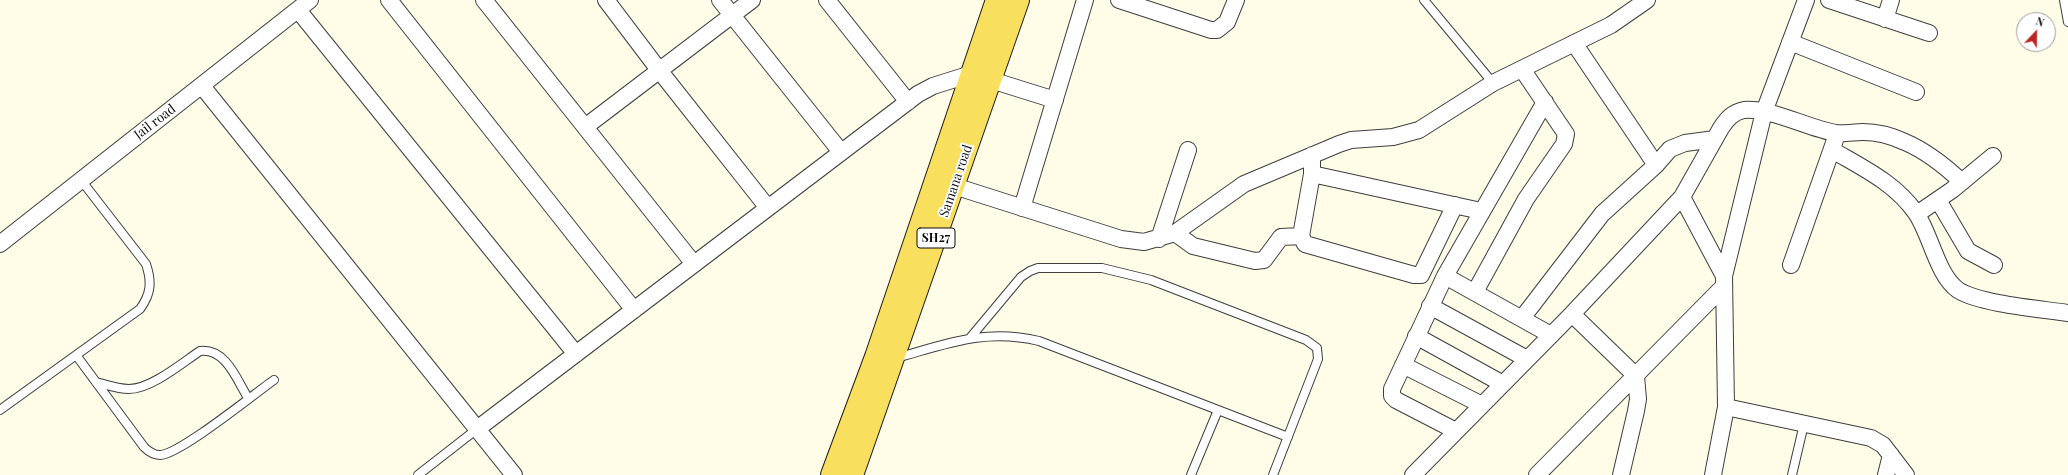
<!DOCTYPE html>
<html>
<head>
<meta charset="utf-8">
<style>
	body { margin:0 }
	#map { position:relative; width:2068px; height:475px; overflow:hidden; background:#fffce8; font-family:"Playfair Display",serif }
	canvas { display:block }
	.north { position:absolute; left:2016px; top:12px; width:40px; height:40px; box-sizing:border-box; background:#fff; border:1px solid #9d9d9d; border-radius:50%; rotate:22deg; font-size:11px; font-weight:700; line-height:16px; text-align:center; color:#0b0b0b }
	.north::after { content:''; display:block; margin:auto; width:14px; height:18px; background:#ba2723; clip-path:polygon(50% 0,100% 100%,50% 72%,0 100%) }
</style>
</head>
<body>
<div id="map">
<canvas width="2068" height="475"></canvas>
<div class="north">N</div>
</div>
<script>
const context = document.querySelector('canvas').getContext('2d');
context.lineJoin = 'round';
function strokePath(path, color, width, dash) {
  context.strokeStyle = color;
  context.lineWidth = width;
  context.lineCap = dash ? 'butt' : 'round';
  context.setLineDash(dash || []);
  context.stroke(path);
}
function write(font, color, halo, rows, align = 'center') {
  context.font = font + ' "Playfair Display",serif';
  context.lineWidth = 4;
  context.setLineDash([]);
  context.textBaseline = 'middle';
  context.strokeStyle = halo;
  context.fillStyle = color;
  for (const [text, x, y, turn = 0] of rows) {
    context.save();
    context.translate(x, y);
    context.rotate((+turn || 0) * Math.PI / 180);
    context.textAlign = isNaN(turn) ? turn : align;
    if (halo) context.strokeText(text, 0, 0);
    context.fillText(text, 0, 0);
    context.restore();
  }
}
const lane = new Path2D(`
	M1424 0 1493 83
	M2064 0 2068 22
	M970 338 1021 277 1030 271 1038 268H1102L1151 280 1306 340 1317 348 1318 359 1273 475
	M76 355 144 447C148 451 153 455 160 455 179 455 254 394 274 380
	M896 358C947 344 985 328 1039 341L1288 437
	M96 382C107 385 118 389 129 389 151 389 182 363 200 351 226 348 237 380 248 398
	M0 410 140 309C151 294 152 282 146 264L81 180
	M418 475 477 429
	M1191 475 1218 410
	M1792 475 1804 424`);
const street = new Path2D(`
	M389 0 634 310
	M484 0 694 264
	M606 0 659 70 768 208
	M720 0 841 152
	M827 0 908 102
	M1119 0 1211 30H1217L1227 22 1236 0
	M1829 0 1929 33
	M298 10 576 354
	M1885 19 1891 0
	M1790 42 1916 92
	M1574 43 1656 165
	M991 80 1055 100
	M202 86 514 475
	M585 127 752 0
	M1832 150C1863 168 1895 183 1916 213 1931 235 1937 275 1958 290 1980 304 2041 309 2068 313
	M1312 155V174L1301 236 1305 244 1414 275H1421L1455 205
	M1312 174 1481 211
	M954 186 1121 239 1144 242 1175 233 1244 184 1339 144 1351 140 1393 137 1419 130 1493 83 1611 25 1647 0
	M1682 197 1724 276
	M1938 200 1968 251 1994 265
	M1022 208 1085 0
	M1917 214 1952 190 1993 156
	M1175 233 1193 246 1255 261 1264 260 1281 237 1301 236
	M1159 239 1188 150
	M0 244 310 0
	M1791 265 1835 140
	M1445 276 1551 335
	M1475 292 1526 199 1564 144 1566 134 1522 69
	M1430 306 1527 359
	M1572 314 1636 376 1638 399 1636 411 1621 475
	M1523 317 1602 214 1656 165 1670 149 1685 143 1715 139
	M1416 336 1503 384
	M1403 365 1482 405
	M1726 407 1871 438 1883 445 1906 475
	M477 429 918 94 933 86 971 74
	M1456 431 1396 400 1392 396V389L1445 276 1545 102
	M1413 475 1572 314 1682 197 1721 128C1727 119 1733 112 1744 110 1769 107 1810 129 1836 133 1845 134 1854 132 1863 132 1877 132 1892 136 1905 142 1926 151 1945 166 1962 182
	M1537 475 1723 287
	M1713 475 1726 407 1724 276 1764 112 1806 0
	M1886 475 1891 455`);
const primary = new Path2D(`
	M832 475 876 357 997 0
	M852 475 1018 0`);
strokePath(lane, '#3e3e3e', 10);
strokePath(street, '#3e3e3e', 18);
strokePath(primary, '#1c1c1c', 24);
strokePath(lane, '#fff', 8);
strokePath(street, '#fff', 16);
strokePath(primary, '#f9df5e', 22);
for (const [x, y, w] of [
	[936,238,38]
]) {
  const box = new Path2D();
  box.roundRect(x - w / 2, y - 10, w, 20, 3);
  context.fillStyle = '#fff';
  context.fill(box);
  strokePath(box, '#0b0b0b', 1);
}
write('bold 12px', '#0b0b0b', null, [
	["SH27",936,238]
]);
write('13px', '#0b0b0b', '#fff', [
	["Jail road",155,122,-37],
	["Samana road",956,181,-71]
]);
</script>
</body>
</html>
